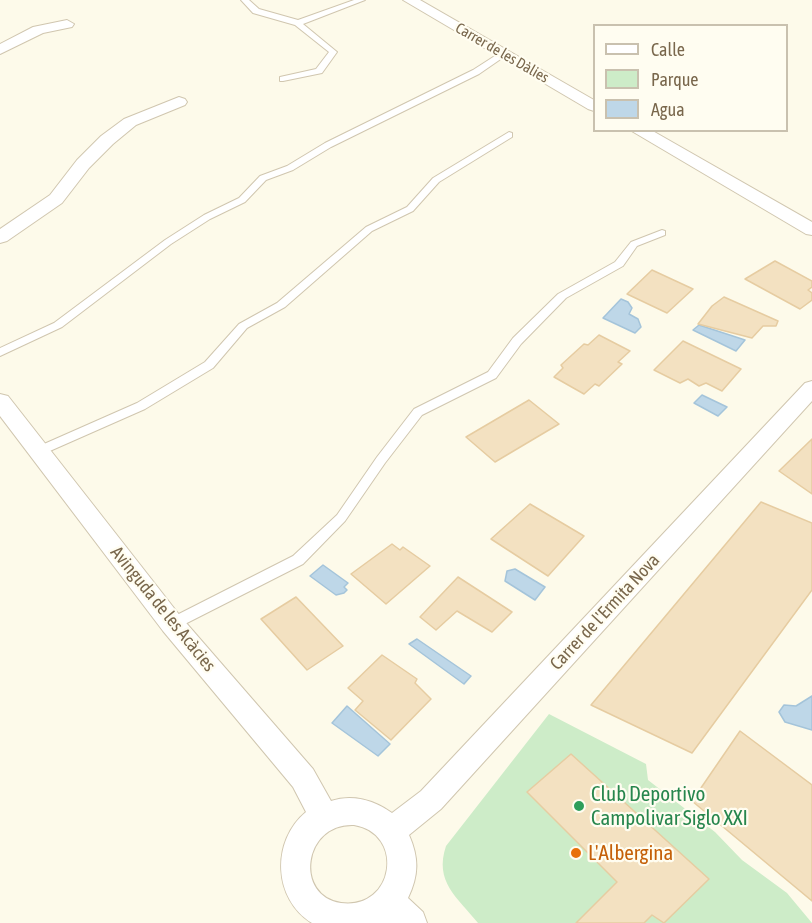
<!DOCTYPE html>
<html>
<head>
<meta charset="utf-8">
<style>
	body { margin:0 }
	#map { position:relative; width:812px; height:923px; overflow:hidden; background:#fdfaea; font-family:"Asap Condensed",sans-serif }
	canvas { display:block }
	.legend { position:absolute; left:593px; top:24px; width:195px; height:108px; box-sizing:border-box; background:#fffdf1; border:2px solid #c9c1af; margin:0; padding:8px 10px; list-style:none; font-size:18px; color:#79674c }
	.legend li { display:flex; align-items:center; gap:12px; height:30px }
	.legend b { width:30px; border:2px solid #c9c1af }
</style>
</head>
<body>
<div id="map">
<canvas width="812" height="923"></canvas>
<ul class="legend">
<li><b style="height:8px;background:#fff"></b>Calle</li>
<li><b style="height:16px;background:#cdecc8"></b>Parque</li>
<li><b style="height:16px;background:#bed7e8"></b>Agua</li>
</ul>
</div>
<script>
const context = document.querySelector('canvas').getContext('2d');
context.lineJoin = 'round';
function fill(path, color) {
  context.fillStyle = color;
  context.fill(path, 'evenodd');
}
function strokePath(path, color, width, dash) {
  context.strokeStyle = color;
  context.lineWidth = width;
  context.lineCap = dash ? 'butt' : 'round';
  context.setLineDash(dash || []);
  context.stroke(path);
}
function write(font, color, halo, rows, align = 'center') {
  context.font = font + ' "Asap Condensed",sans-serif';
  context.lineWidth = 4.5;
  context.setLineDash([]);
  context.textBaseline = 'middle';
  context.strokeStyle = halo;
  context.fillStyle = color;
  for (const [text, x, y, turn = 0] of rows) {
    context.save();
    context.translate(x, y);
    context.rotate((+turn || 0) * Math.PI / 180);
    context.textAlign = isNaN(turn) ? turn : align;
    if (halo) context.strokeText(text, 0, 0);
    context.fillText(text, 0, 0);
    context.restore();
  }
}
fill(new Path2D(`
	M549 714 646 764 648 780 715 832 742 860 787 893 812 923H478C457 897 434 882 446 846Z`), '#cdecc8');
const water = new Path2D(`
	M621 299 628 302 632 308 629 314 638 319 641 327 635 333 603 318Z
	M699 325 745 340 736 351 693 330Z
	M702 395 727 407 718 416 694 403Z
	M323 565 348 583 344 587 347 590 344 593 336 595 310 576Z
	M515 569 545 587 535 600 505 581 507 571Z
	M417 639 471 676 464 684 409 644Z
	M812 696V730L785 722 779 712 784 705 796 706Z
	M347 706 390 744 378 756 332 723Z`);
fill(water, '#bed7e8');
strokePath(water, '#a4c4da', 1.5);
const building = new Path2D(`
	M775 261 812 281V287L808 290 812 293V300L800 309 745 279Z
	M652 270 693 289 667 313 627 294Z
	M724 297 778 321 776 326H763L752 338 698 324 712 306Z
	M599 335 630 351 618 362 622 364 599 386 595 384 584 394 554 377 563 368 561 365 584 344 588 345Z
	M683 341 741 369 722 391 706 383 699 386 688 379 680 383 654 370Z
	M529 400 559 424 495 462 466 437Z
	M812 439V494L779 471Z
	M761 502 812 523V590L692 753 591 705Z
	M530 504 584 536 548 576 491 539Z
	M392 544 400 550 403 547 430 566 386 604 351 574Z
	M458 577 512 612 492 632 457 611 436 630 420 617Z
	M296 597 343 646 307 670 261 619Z
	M382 655 417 679 415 683 431 699 391 740 355 710 363 701 348 688Z
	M740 731 812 785V901L692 801Z
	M571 754 709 879 664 923 652 915 644 923H576L617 882 527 792Z`);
fill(building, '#f3e1c1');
strokePath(building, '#e6cca1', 1.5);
const lane = new Path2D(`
	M241 0H249L259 9 298 20 354 0H365L303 24 337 52 322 73 283 81H280V77L316 69 329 52 295 25 253 13Z
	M501 52 508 54 479 74 331 147 293 170 266 180 245 202 210 219 171 244 62 327 0 356V348L54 323 165 240 204 215 239 198 260 176 287 166 325 143 473 70Z
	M509 132 512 133V137L439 182 413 211 372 231 285 307 247 328 213 368 145 409 43 454H35L33 451 35 448 137 403 205 362 239 324 277 303 366 227 407 207 433 178Z
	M662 230 665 231V235L637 246 623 266 566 298 521 344 496 378 422 415 385 463 345 521 303 564 177 628 172 630 167 628 165 624 167 620 293 556 337 515 377 457 414 409 488 372 513 338 558 294 615 262 631 242Z`);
const street = new Path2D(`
	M403 0H420L594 100V111L588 109Z
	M67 20 74 24 72 27 43 33 0 54V44L33 27Z
	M179 97 185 99 187 102 185 105 136 125 113 144 89 168 62 203 7 241 0 243V229L50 195 77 160 101 136 124 119Z
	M630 130H651L812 222V235L806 234Z
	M812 381V401L441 809 409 835C419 858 419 875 408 898L423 912 427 923H312C273 899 271 841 306 812L293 787 163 631 0 416V394L8 396 181 617 313 769 331 801C352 794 374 800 392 813L421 791 805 383ZM354 825C405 833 395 910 341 903 294 896 303 823 354 825Z`);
strokePath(lane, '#d0c6af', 2);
strokePath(street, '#d0c6af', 2);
fill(lane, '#fff');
fill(street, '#fff');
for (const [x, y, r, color] of [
	[579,806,6,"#2e9e5b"],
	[576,853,6,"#e8710a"]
]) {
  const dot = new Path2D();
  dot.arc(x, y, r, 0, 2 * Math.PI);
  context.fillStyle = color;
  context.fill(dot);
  strokePath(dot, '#fffdf1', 2);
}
write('15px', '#79674c', '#fffdf1', [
	["Carrer de les Dàlies",502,53,30]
]);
write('18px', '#79674c', '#fffdf1', [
	["Avinguda de les Acàcies",163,609,51],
	["Carrer de l'Ermita Nova",605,612,-47]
]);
write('21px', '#27864d', '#fffdf1', [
	["Club Deportivo",591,794],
	["Campolivar Siglo XXI",591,818]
], 'left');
write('21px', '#c56008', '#fffdf1', [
	["L'Albergina",588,853]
], 'left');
</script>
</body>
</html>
